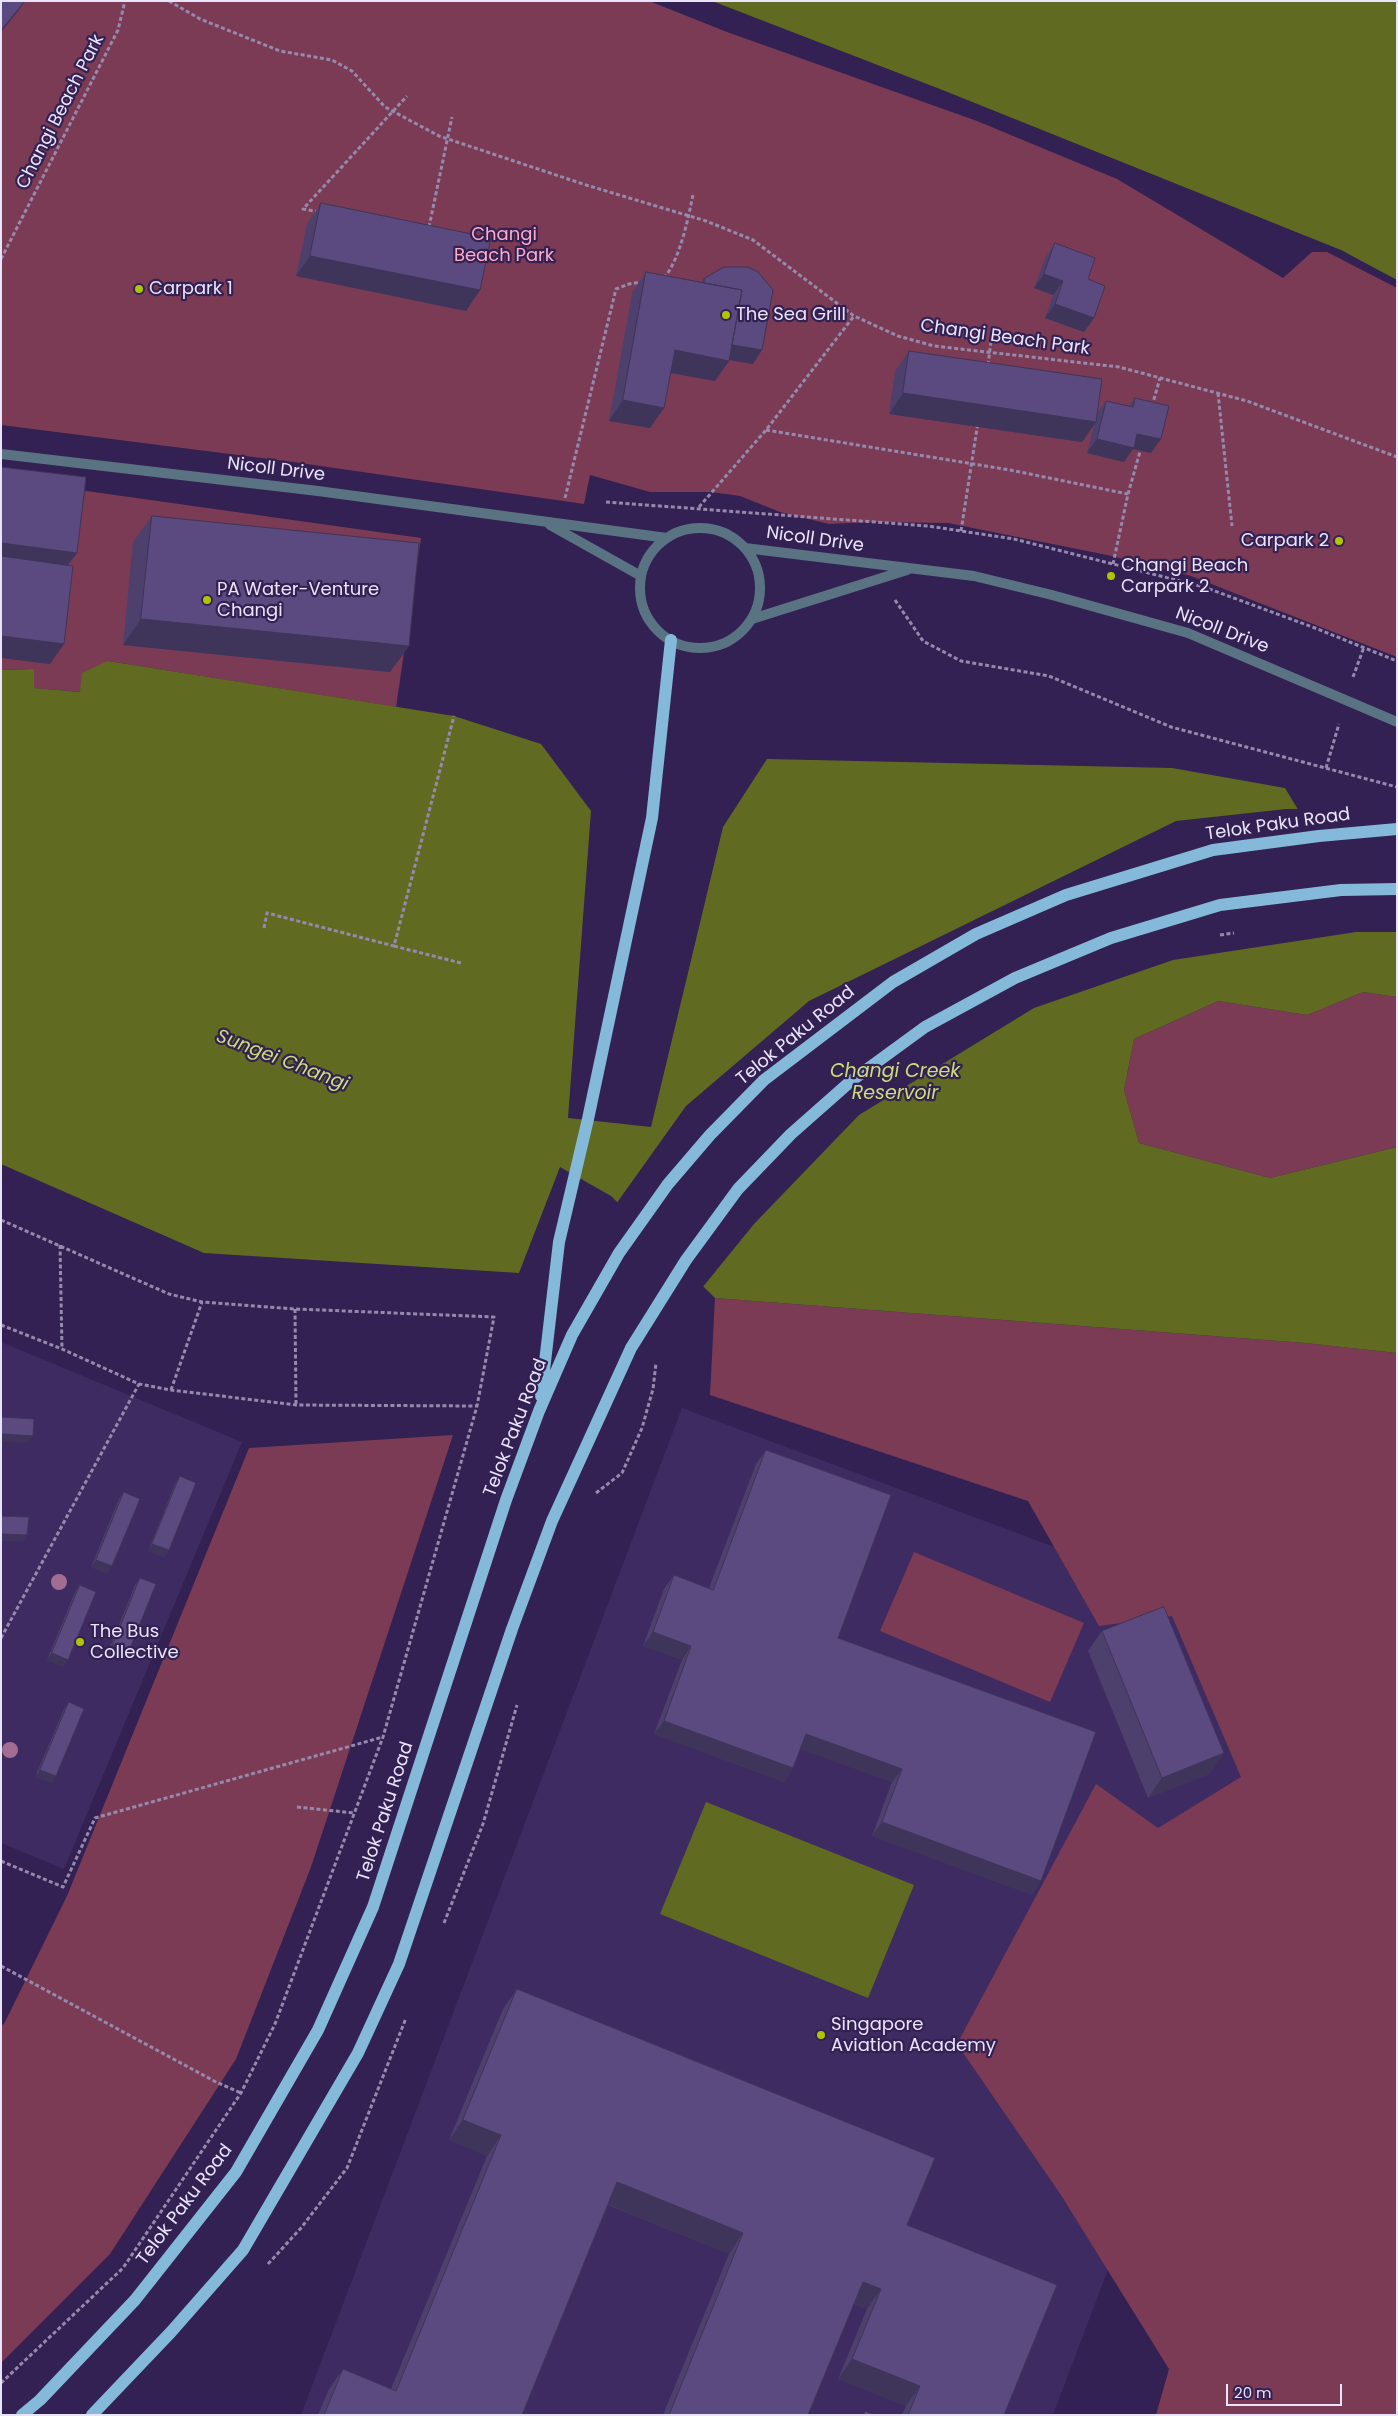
<!DOCTYPE html>
<html>
<head>
<meta charset="utf-8">
<style>
	body { margin:0 }
	#map { position:relative; width:1398px; height:2416px; overflow:hidden; background:#322152; font-family:Poppins,sans-serif }
	canvas { display:block }
	.frame { position:absolute; inset:0; border:2px solid #e9e3fc; pointer-events:none }
	.scale { position:absolute; left:1226px; top:2384px; width:116px; height:22px; box-sizing:border-box; border:2px solid #e9e3fc; border-top:0; padding-left:6px; font-size:15px; line-height:18px; white-space:nowrap; color:#e9e3fc; -webkit-text-stroke:4px #322152; paint-order:stroke }
</style>
</head>
<body>
<div id="map">
<canvas width="1398" height="2416"></canvas>
<div class="frame"></div>
<div class="scale">20 m</div>
</div>
<script>
const context = document.querySelector('canvas').getContext('2d');
context.lineJoin = 'round';
function fill(path, color) {
  context.fillStyle = color;
  context.fill(path, 'evenodd');
}
function strokePath(path, color, width, dash) {
  context.strokeStyle = color;
  context.lineWidth = width;
  context.lineCap = dash ? 'butt' : 'round';
  context.setLineDash(dash || []);
  context.stroke(path);
}
function write(font, color, halo, rows, align = 'center') {
  context.font = font + ' Poppins,sans-serif';
  context.lineWidth = 4.5;
  context.setLineDash([]);
  context.textBaseline = 'middle';
  context.strokeStyle = halo;
  context.fillStyle = color;
  for (const [text, x, y, turn = 0] of rows) {
    context.save();
    context.translate(x, y);
    context.rotate((+turn || 0) * Math.PI / 180);
    context.textAlign = isNaN(turn) ? turn : align;
    if (halo) context.strokeText(text, 0, 0);
    context.fillText(text, 0, 0);
    context.restore();
  }
}
fill(new Path2D(`
	M1 1342 242 1442 64 1869 1 1843Z
	M682 1408 1341 1654 1053 2415H301Z`), '#3e2b61');
fill(new Path2D(`
	M1 1H649L727 32 977 121 1117 179 1283 278 1312 252H1327L1397 288V657L1191 576 1107 555 948 523 872 522 829 524 780 512 740 496 711 492H650L590 475 584 504 293 462 1 425Z
	M1 479 421 538 396 707 108 661 81 692 33 688 34 669 1 670Z
	M1363 992 1397 997V1147L1270 1178 1139 1143 1124 1090 1134 1039 1218 1001 1307 1015Z
	M715 1298 1305 1343 1397 1353V2415H1156L1169 2369 1061 2195 957 2044 1096 1784 1158 1828 1241 1777 1172 1616 1099 1626 1028 1501 710 1395Z
	M453 1435 311 1867 236 2059 110 2254 1 2363V2025L4 2024 67 1896 249 1448Z
	M914 1552 1084 1623 1050 1702 880 1631Z`), '#7c3b54');
fill(new Path2D(`
	M712 1H1397V280L1341 250 945 91Z
	M108 661 454 716 541 744 591 811 568 1118 651 1127 723 827 767 759 1172 768 1285 788 1369 927 1397 925V997L1363 992 1307 1015 1218 1001 1134 1039 1124 1090 1139 1143 1270 1178 1397 1147V1353L1305 1343 715 1298 611 1196 560 1167 519 1273 204 1253 1 1164V670L34 669V688L80 692 82 673Z
	M706 1802 914 1885 868 1998 660 1914Z`), '#606b21');
fill(new Path2D(`
	M1286 809H1301L1371 925 1397 922V932H1356L1173 960 1034 1008 859 1115 754 1224 702 1288 616 1204 686 1106 809 1001 1176 821Z`), '#322152');
strokePath(new Path2D(`
	M169 1 200 19 280 51 332 60 352 71 385 107 439 136 586 185 706 221 753 240 854 316 898 336 934 346 1119 367 1247 401 1397 457
	M319 212 303 209 407 96
	M429 227 452 117
	M1 259 118 30 125 1
	M664 278C680 259 688 219 693 195
	M988 365 992 333
	M1218 393 1232 526
	M1152 406 1160 378
	M766 430 1010 470 1128 494
	M565 498 616 289 629 284 641 282
	M606 502 928 526 1014 539 1204 587 1315 628 1397 661
	M699 507 766 430 854 316
	M961 531 978 422
	M1113 564 1128 494 1141 448
	M895 600 923 641 961 661 1049 676 1171 727 1397 787
	M1353 677 1364 647
	M1326 768 1339 724
	M264 928 267 913 394 946 454 716
	M1220 935 1234 933
	M394 946 461 963
	M1 1220 169 1294 202 1302 295 1309 494 1317 477 1406 383 1737 275 2024 241 2093 123 2268 1 2383
	M60 1245 62 1349
	M295 1309 296 1405
	M1 1325 62 1349 139 1384 171 1390 296 1405 477 1406
	M171 1390 202 1302
	M596 1493 622 1473 642 1428 653 1389 656 1363
	M1 1638 139 1384
	M297 1807 354 1813
	M1 1861 63 1887 95 1818 383 1737
	M444 1923 483 1824 517 1705
	M1 1966 216 2082 241 2093
	M268 2264 301 2228 347 2168 406 2018`), '#958aae', 3, [4, 2.5]);
strokePath(new Path2D(`
	M1 454 318 491 667 538
	M550 525 641 576
	M640 588a60 60 0 1 1 120 0a60 60 0 1 1-120 0Z
	M745 548 974 576 1052 595 1188 633 1397 722
	M752 619 907 570`), '#5a7383', 10);
strokePath(new Path2D(`
	M541 1396 559 1242 588 1119 652 818 671 640
	M22 2415 40 2400 135 2300 236 2172 318 2030 373 1907 506 1500 539 1411 572 1335 619 1253 668 1184 710 1135 764 1080 893 982 976 934 1066 895 1213 850 1319 836 1397 829
	M92 2415 171 2332 243 2250 358 2053 399 1964 512 1629 552 1521 631 1348 686 1260 738 1189 791 1134 851 1081 925 1027 1015 978 1111 938 1220 905 1341 890 1397 889`), '#85b9da', 12);
context.fillStyle = '#a36d93';
for (const [x, y] of [
	[59,1582],
	[10,1750]
]) {
  context.beginPath();
  context.arc(x, y, 8, 0, 2 * Math.PI);
  context.fill();
}
fill(new Path2D(`
	M321 203 480 290 466 311 296 276 307 224Z
	M1055 243 1088 279 1094 318 1084 332 1045 318 1053 295 1034 288 1046 257Z
	M646 272 702 282 704 279 753 364 729 360 715 381 671 373 650 428 609 421 632 293Z
	M909 351 1097 413 1106 401 1129 406 1135 398 1151 453 1133 449 1124 462 1087 453 1094 425 1082 442 889 414 895 371Z
	M152 516 409 646 390 672 123 645 133 542Z
	M766 1450 838 1638 1032 1895 872 1836 892 1782 800 1749 793 1768 784 1782 654 1734 682 1660 643 1646 664 1589 674 1575 709 1588 756 1464Z
	M180 1476 169 1550 164 1557 148 1551 175 1484Z
	M124 1492 107 1573 91 1567 119 1499Z
	M140 1578 129 1651 124 1658 108 1652 135 1585Z
	M80 1585 63 1667 47 1660 75 1592Z
	M1102 1631 1224 1753 1209 1774 1148 1798 1088 1651Z
	M69 1702 52 1783 35 1777 64 1709Z
	M517 1989 907 2225 1004 2415H902L906 2406 838 2379 867 2309 854 2304 808 2415H663L729 2254 608 2205 522 2415H318L329 2389 343 2369 391 2389 487 2156 449 2140 503 2009Z`), '#4d406d');
fill(new Path2D(`
	M25 1 19 10 1 32 2 29Z
	M310 256 480 290 466 311 296 276Z
	M1044 274 1063 281 1053 295 1034 288Z
	M1055 304 1094 318 1084 332 1045 318Z
	M728 344 762 350 753 364 718 358Z
	M675 350 729 361 715 381 660 371Z
	M903 393 1096 422 1082 442 889 414Z
	M623 400 664 408 650 428 609 421Z
	M1137 434 1161 439 1151 453 1133 449 1124 462 1087 453 1097 439Z
	M1 543 77 553 62 573 1 565Z
	M141 619 409 646 390 672 123 645Z
	M1 636 64 644 50 664 1 658Z
	M1 1434 33 1436 28 1443 1 1442Z
	M1 1534 27 1535 23 1542 1 1541Z
	M152 1544 169 1550 164 1557 148 1551Z
	M96 1560 112 1566 107 1573 91 1567Z
	M653 1632 691 1646 682 1660 643 1646Z
	M113 1645 129 1651 124 1658 108 1652Z
	M52 1653 68 1660 63 1667 47 1660Z
	M664 1721 793 1768 784 1782 654 1734Z
	M806 1734 902 1769 892 1782 796 1748Z
	M1224 1753 1209 1774 1148 1798 1162 1778Z
	M40 1770 56 1776 52 1783 35 1777Z
	M882 1822 1041 1881 1032 1895 872 1836Z
	M463 2120 501 2135 487 2156 449 2140Z
	M617 2182 743 2233 729 2254 602 2202Z
	M863 2282 881 2289 867 2309 849 2302Z
	M852 2359 920 2386 906 2406 838 2379Z`), '#3f3459');
const building = new Path2D(`
	M1 1H25L2 29 1 28Z
	M321 203 491 238 480 290 310 256Z
	M1055 243 1095 258 1088 279 1105 286 1094 318 1055 304 1063 281 1044 274Z
	M724 267H748L758 272 773 290 762 350 732 345 742 290 704 283V279Z
	M646 272 742 290 729 361 675 350 664 408 623 400Z
	M909 351 1102 379 1096 422 903 393Z
	M1135 398 1169 406 1161 439 1137 434 1134 448 1097 439 1106 401 1133 407Z
	M1 467 86 477 77 553 1 543Z
	M152 516 419 543 409 646 141 619Z
	M1 556 73 566 64 644 1 636Z
	M1 1417 34 1419 33 1436 1 1434Z
	M766 1450 891 1495 838 1638 1096 1732 1041 1881 882 1822 902 1769 806 1734 793 1768 664 1721 691 1646 653 1632 674 1575 713 1590Z
	M180 1476 196 1483 169 1550 152 1544Z
	M124 1492 140 1499 112 1566 96 1560Z
	M1 1516 29 1517 27 1535 1 1534Z
	M140 1578 156 1584 129 1651 113 1645Z
	M80 1585 96 1592 68 1660 52 1653Z
	M1164 1607 1224 1753 1162 1778 1102 1631Z
	M69 1702 84 1709 56 1776 40 1770Z
	M517 1989 935 2158 907 2225 1057 2285 1004 2415H908L920 2386 852 2359 881 2289 863 2282 808 2415H669L743 2233 617 2182 522 2415H324L343 2369 396 2391 501 2135 463 2120Z
	M865 2411 875 2415H864Z`);
fill(building, '#5a4a7f');
strokePath(building, '#3f3459', 1);
for (const [x, y, r, color] of [
	[139,289,5,"#b0c502"],
	[726,315,5,"#b0c502"],
	[1339,541,5,"#b0c502"],
	[1111,576,5,"#b0c502"],
	[207,600,5,"#b0c502"],
	[80,1642,5,"#b0c502"],
	[821,2035,5,"#b0c502"]
]) {
  const dot = new Path2D();
  dot.arc(x, y, r, 0, 2 * Math.PI);
  context.fillStyle = color;
  context.fill(dot);
  strokePath(dot, '#322152', 2);
}
write('18px', '#e9e3fc', '#322152', [
	["Changi Beach Park",61,112,-63],
	["Changi Beach Park",1005,338,8],
	["Nicoll Drive",276,470,7],
	["Nicoll Drive",815,540,8],
	["Nicoll Drive",1222,631,21],
	["Telok Paku Road",1278,825,-8],
	["Telok Paku Road",796,1036,-39],
	["Telok Paku Road",516,1428,-69],
	["Telok Paku Road",386,1812,-72],
	["Telok Paku Road",185,2205,-53]
]);
write('18px', '#ffacc9', '#322152', [
	["Changi",504,235],
	["Beach Park",504,256]
]);
write('18px', '#e9e3fc', '#322152', [
	["Carpark 1",149,289],
	["The Sea Grill",736,315],
	["Carpark 2",1329,541,"right"],
	["Changi Beach",1121,566],
	["Carpark 2",1121,587],
	["PA Water-Venture",217,590],
	["Changi",217,611],
	["The Bus",90,1632],
	["Collective",90,1653],
	["Singapore",831,2025],
	["Aviation Academy",831,2046]
], 'left');
write('italic 19px', '#ccdd79', '#322152', [
	["Sungei Changi",282,1061,21],
	["Changi Creek",895,1072],
	["Reservoir",895,1094]
]);
</script>
</body>
</html>
